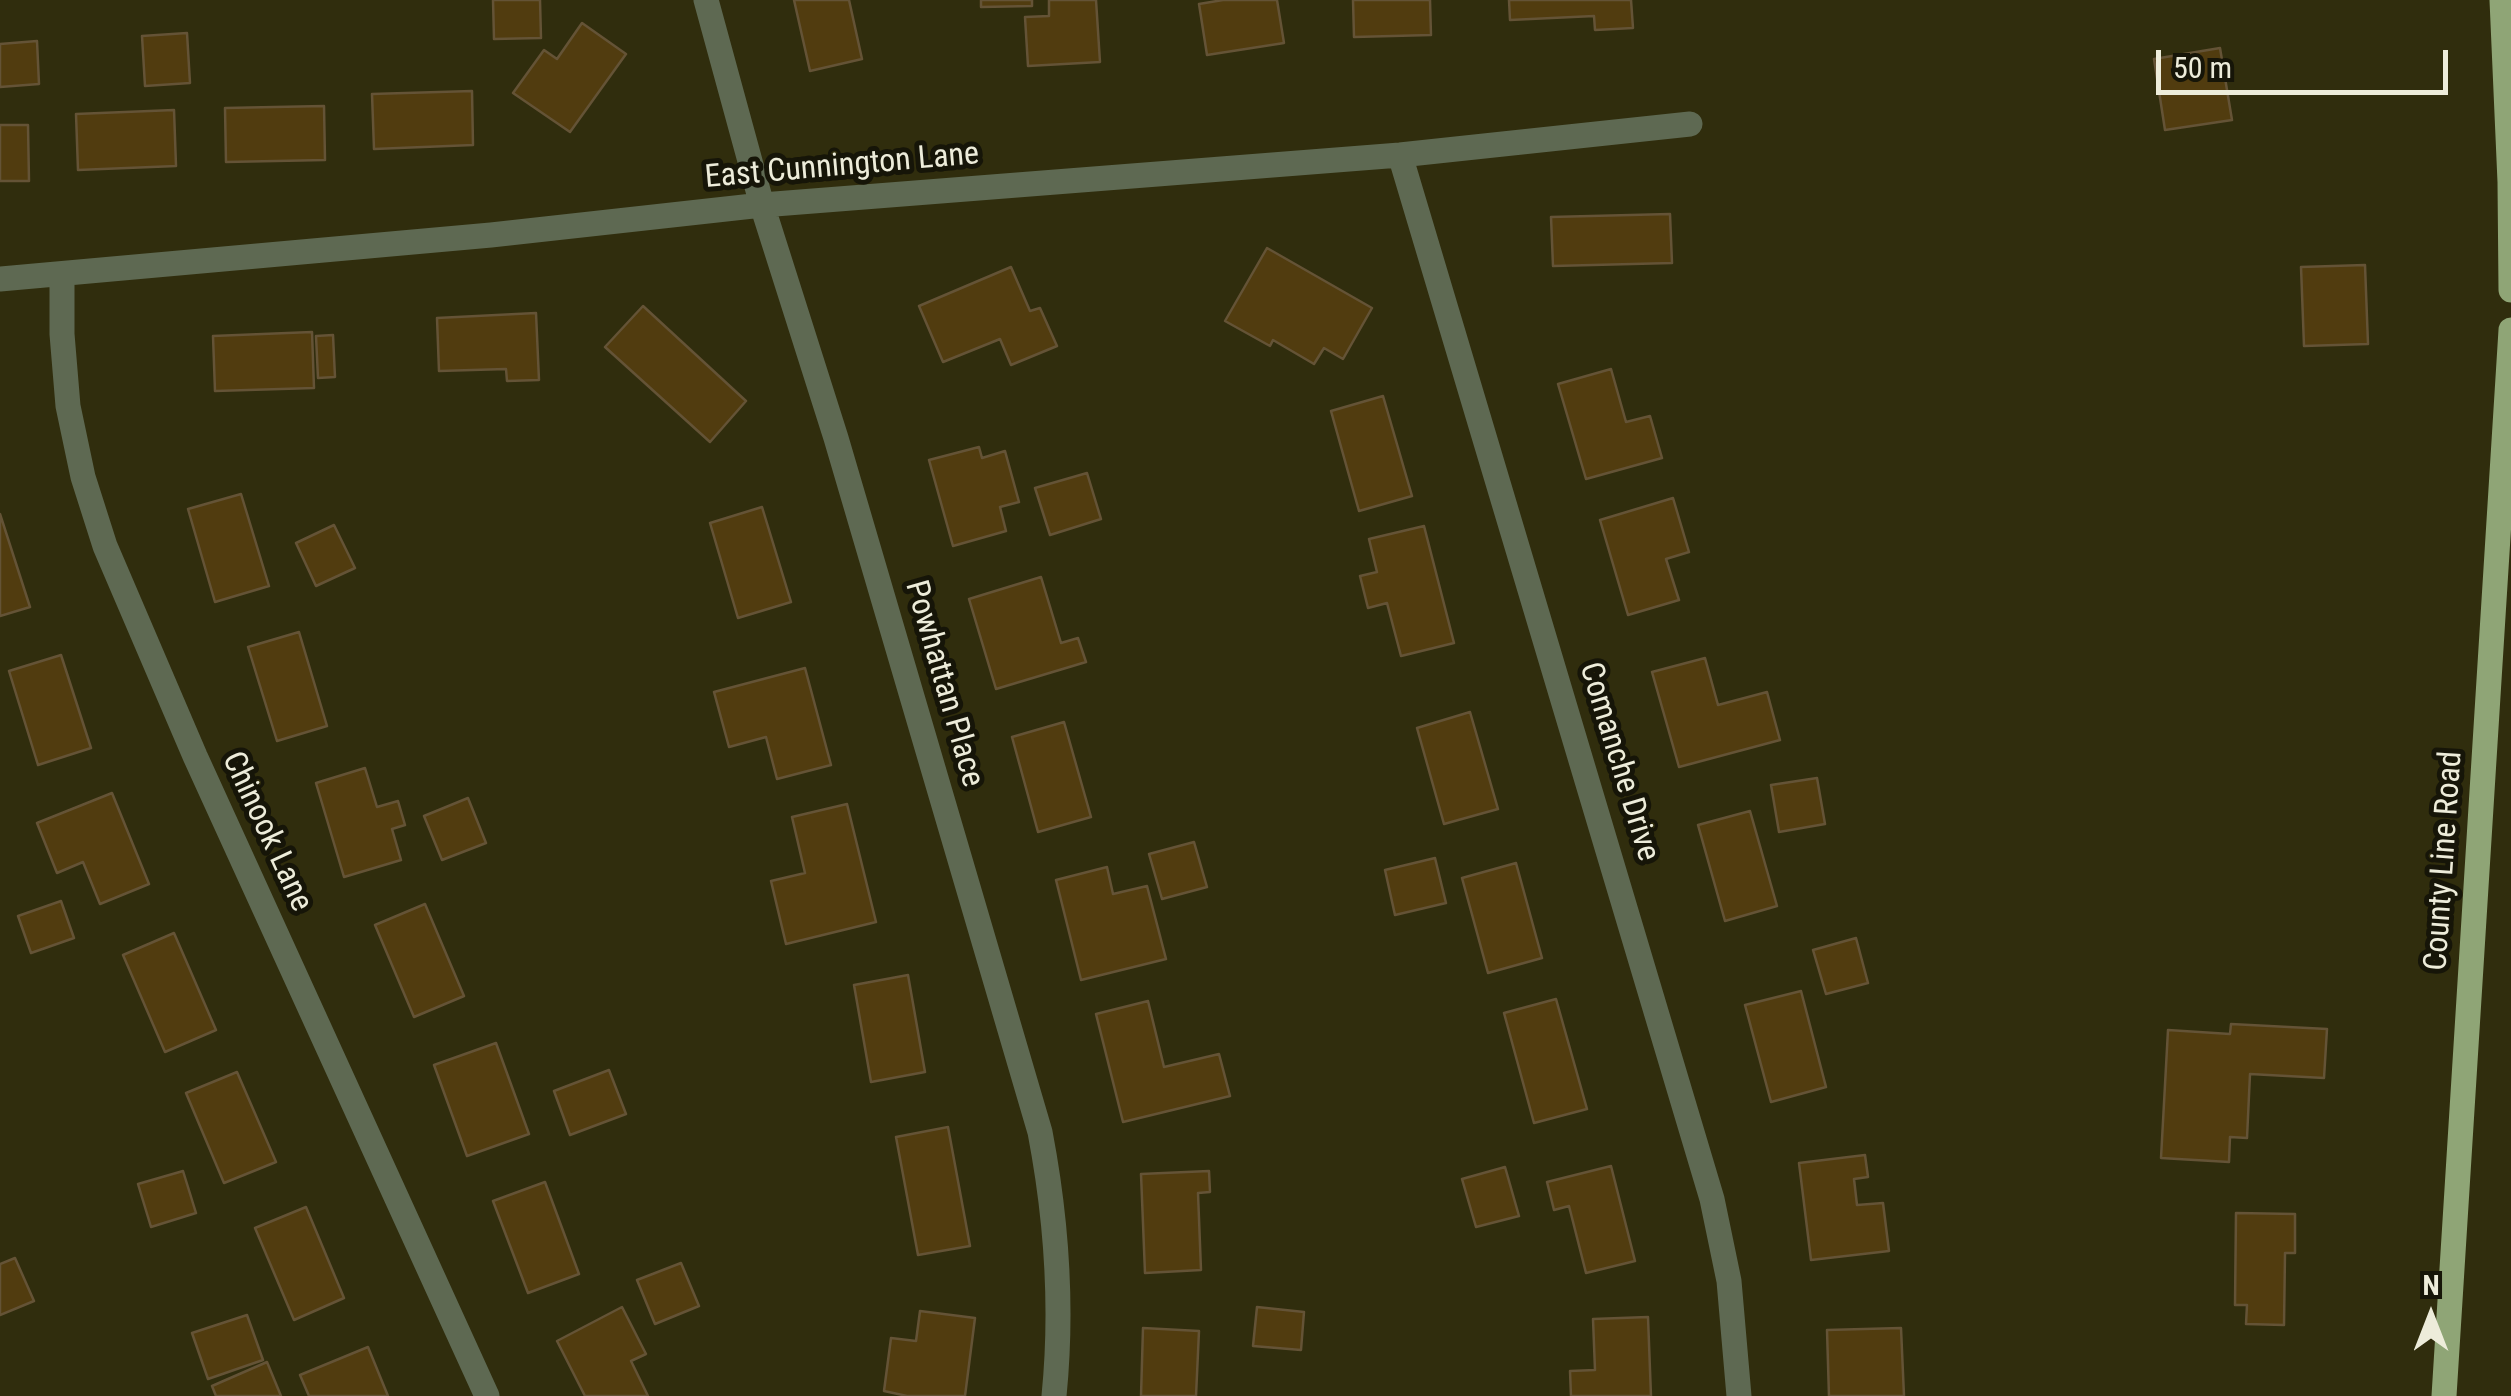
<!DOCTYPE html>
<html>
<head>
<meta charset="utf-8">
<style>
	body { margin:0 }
	#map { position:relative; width:2511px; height:1396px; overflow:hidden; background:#302d0d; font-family:"Roboto Condensed",sans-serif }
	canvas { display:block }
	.north { position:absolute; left:2381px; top:1266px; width:100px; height:100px; -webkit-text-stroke:8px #161508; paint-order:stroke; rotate:0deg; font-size:28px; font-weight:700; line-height:40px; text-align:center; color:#edecda }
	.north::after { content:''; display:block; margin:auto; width:35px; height:45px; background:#edecda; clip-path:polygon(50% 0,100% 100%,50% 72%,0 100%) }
	.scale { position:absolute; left:2156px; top:50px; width:292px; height:45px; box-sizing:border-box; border:5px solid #edecda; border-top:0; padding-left:12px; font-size:30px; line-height:35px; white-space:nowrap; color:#edecda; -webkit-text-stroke:8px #161508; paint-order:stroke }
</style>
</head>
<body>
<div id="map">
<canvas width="2511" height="1396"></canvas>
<div class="north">N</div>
<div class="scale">50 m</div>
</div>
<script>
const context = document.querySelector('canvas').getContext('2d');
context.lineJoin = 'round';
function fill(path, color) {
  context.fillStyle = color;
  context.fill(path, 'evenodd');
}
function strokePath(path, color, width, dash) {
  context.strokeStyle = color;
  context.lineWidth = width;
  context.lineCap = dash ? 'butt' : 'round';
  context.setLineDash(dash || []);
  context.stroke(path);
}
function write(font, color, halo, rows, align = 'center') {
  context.font = font + ' "Roboto Condensed",sans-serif';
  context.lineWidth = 10;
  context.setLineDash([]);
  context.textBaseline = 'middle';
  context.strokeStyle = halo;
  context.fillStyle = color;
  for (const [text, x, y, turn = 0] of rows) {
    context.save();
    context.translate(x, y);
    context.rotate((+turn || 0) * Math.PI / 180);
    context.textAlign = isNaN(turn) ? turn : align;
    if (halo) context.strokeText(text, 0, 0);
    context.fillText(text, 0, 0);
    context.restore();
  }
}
const building = new Path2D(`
	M493 0H540L541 38 494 39Z
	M794 0H849L862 59 810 71Z
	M981 0H1032V6L981 7Z
	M1049 0H1096L1100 62 1028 66 1025 17 1049 16Z
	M1223 0H1277L1284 43 1207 55 1199 4Z
	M1353 0H1430L1431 35 1354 37Z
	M1509 0H1631L1633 28 1595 30 1594 16 1510 20Z
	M582 23 626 54 570 132 513 93 544 50 557 59Z
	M187 33 190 83 145 86 142 36Z
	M37 41 39 84 0 87V44Z
	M2220 48 2232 120 2165 130 2154 59Z
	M472 91 473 145 374 149 372 94Z
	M324 106 325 160 226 162 225 108Z
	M174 110 176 166 78 170 76 114Z
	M0 125H28L29 181H0Z
	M1670 214 1672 263 1553 266 1551 217Z
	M1267 248 1372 308 1343 359 1324 348 1314 364 1273 340 1270 346 1225 321Z
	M2365 265 2368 344 2304 346 2301 267Z
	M1011 267 1030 311 1040 308 1057 346 1011 365 1000 339 943 362 919 306Z
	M643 306 746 401 710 442 605 347Z
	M536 313 539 380 507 381 506 369 439 371 437 318Z
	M312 332 314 388 215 391 213 336Z
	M333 335 335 377 318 378 316 336Z
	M1611 369 1626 422 1650 416 1662 458 1586 479 1558 384Z
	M1383 396 1412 496 1359 511 1331 411Z
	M979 447 982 458 1005 451 1019 502 1000 507 1006 531 953 546 929 460Z
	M1087 473 1101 519 1050 535 1035 488Z
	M241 494 269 586 215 602 188 509Z
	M1673 498 1689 552 1666 559 1679 600 1628 615 1600 520Z
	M762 507 791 602 738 618 710 523Z
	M0 514 30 607 0 616Z
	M334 525 355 568 316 586 296 543Z
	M1424 526 1454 643 1401 656 1387 603 1368 608 1360 576 1377 572 1369 539Z
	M1041 577 1061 643 1078 638 1086 662 996 689 969 599Z
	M299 632 327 726 277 741 248 647Z
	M61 655 91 748 38 765 9 671Z
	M1705 658 1718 705 1767 692 1780 740 1679 767 1652 672Z
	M805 668 831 765 777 779 766 737 729 747 714 692Z
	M1470 712 1498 809 1444 824 1417 728Z
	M1064 722 1091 817 1038 832 1012 737Z
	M365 768 377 807 398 801 405 825 392 829 401 860 344 877 316 783Z
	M1817 778 1825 824 1779 832 1771 785Z
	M112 793 149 884 100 904 83 862 57 873 37 823Z
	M468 798 486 843 442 860 424 816Z
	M847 804 876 922 786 944 771 881 805 873 792 817Z
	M1750 811 1777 906 1725 921 1698 825Z
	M1194 842 1207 887 1162 899 1149 854Z
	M1435 858 1446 903 1395 915 1385 870Z
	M1516 863 1542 958 1488 973 1462 878Z
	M1107 867 1113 894 1147 886 1166 959 1081 980 1056 880Z
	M61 901 74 938 31 953 18 916Z
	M425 904 464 996 414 1017 375 925Z
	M174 933 216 1030 165 1052 123 955Z
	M1856 938 1868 983 1826 994 1813 950Z
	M908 975 925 1072 871 1082 854 985Z
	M1801 991 1826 1087 1771 1102 1745 1005Z
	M1556 999 1587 1109 1534 1123 1504 1013Z
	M1148 1001 1164 1067 1219 1054 1230 1096 1123 1122 1096 1014Z
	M2231 1024 2327 1029 2324 1078 2250 1074 2247 1138 2230 1137 2229 1162 2161 1158 2168 1030 2230 1034Z
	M496 1043 529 1134 467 1156 434 1065Z
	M609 1070 626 1114 570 1135 554 1091Z
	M237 1072 276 1162 224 1183 186 1093Z
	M948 1127 970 1246 918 1255 896 1137Z
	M1865 1155 1868 1177 1854 1179 1857 1205 1883 1203 1889 1251 1811 1260 1799 1163Z
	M1611 1166 1635 1261 1586 1273 1569 1206 1554 1210 1547 1182Z
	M1505 1167 1519 1216 1476 1227 1462 1179Z
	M183 1171 196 1213 151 1227 138 1184Z
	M1209 1171 1210 1192 1198 1193 1201 1270 1145 1273 1141 1174Z
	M545 1182 579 1274 528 1293 493 1201Z
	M306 1207 344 1298 294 1320 255 1228Z
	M2236 1213 2295 1214V1253H2285L2284 1325 2246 1324 2247 1305H2235Z
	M15 1258 34 1301 0 1315V1264Z
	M681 1263 699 1306 655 1324 637 1280Z
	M622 1307 646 1354 631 1361 648 1396H585L557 1341Z
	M1257 1307 1304 1312 1301 1350 1253 1346Z
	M920 1311 975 1318 965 1396H907L884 1391 891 1338 916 1341Z
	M247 1315 263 1360 208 1379 192 1333Z
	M1648 1317 1651 1396H1571L1570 1371 1595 1370 1593 1319Z
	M1143 1328 1199 1331 1196 1396H1141Z
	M1901 1328 1904 1396H1829L1827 1330Z
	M368 1347 388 1396H309L300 1375Z
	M267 1362 281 1396H216L212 1386Z`);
fill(building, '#513c0f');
strokePath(building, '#645336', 2.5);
strokePath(new Path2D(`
	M706 0 762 205 836 438 1040 1132C1057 1221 1063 1306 1054 1396
	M1400 155 1712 1199 1729 1281 1739 1396
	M62 274V334L68 406 83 477 105 546 195 756 487 1396
	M0 279 491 235 762 205 1400 155 1690 124`), '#5e6952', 25);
strokePath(new Path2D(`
	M2502 0 2510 182 2511 290
	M2444 1396 2511 330`), '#8fa576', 25);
write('32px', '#edecda', '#161508', [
	["East Cunnington Lane",842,167,-5],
	["Powhattan Place",943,684,74],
	["Comanche Drive",1618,762,73],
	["Chinook Lane",266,832,65],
	["County Line Road",2445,861,-86]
]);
</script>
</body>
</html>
